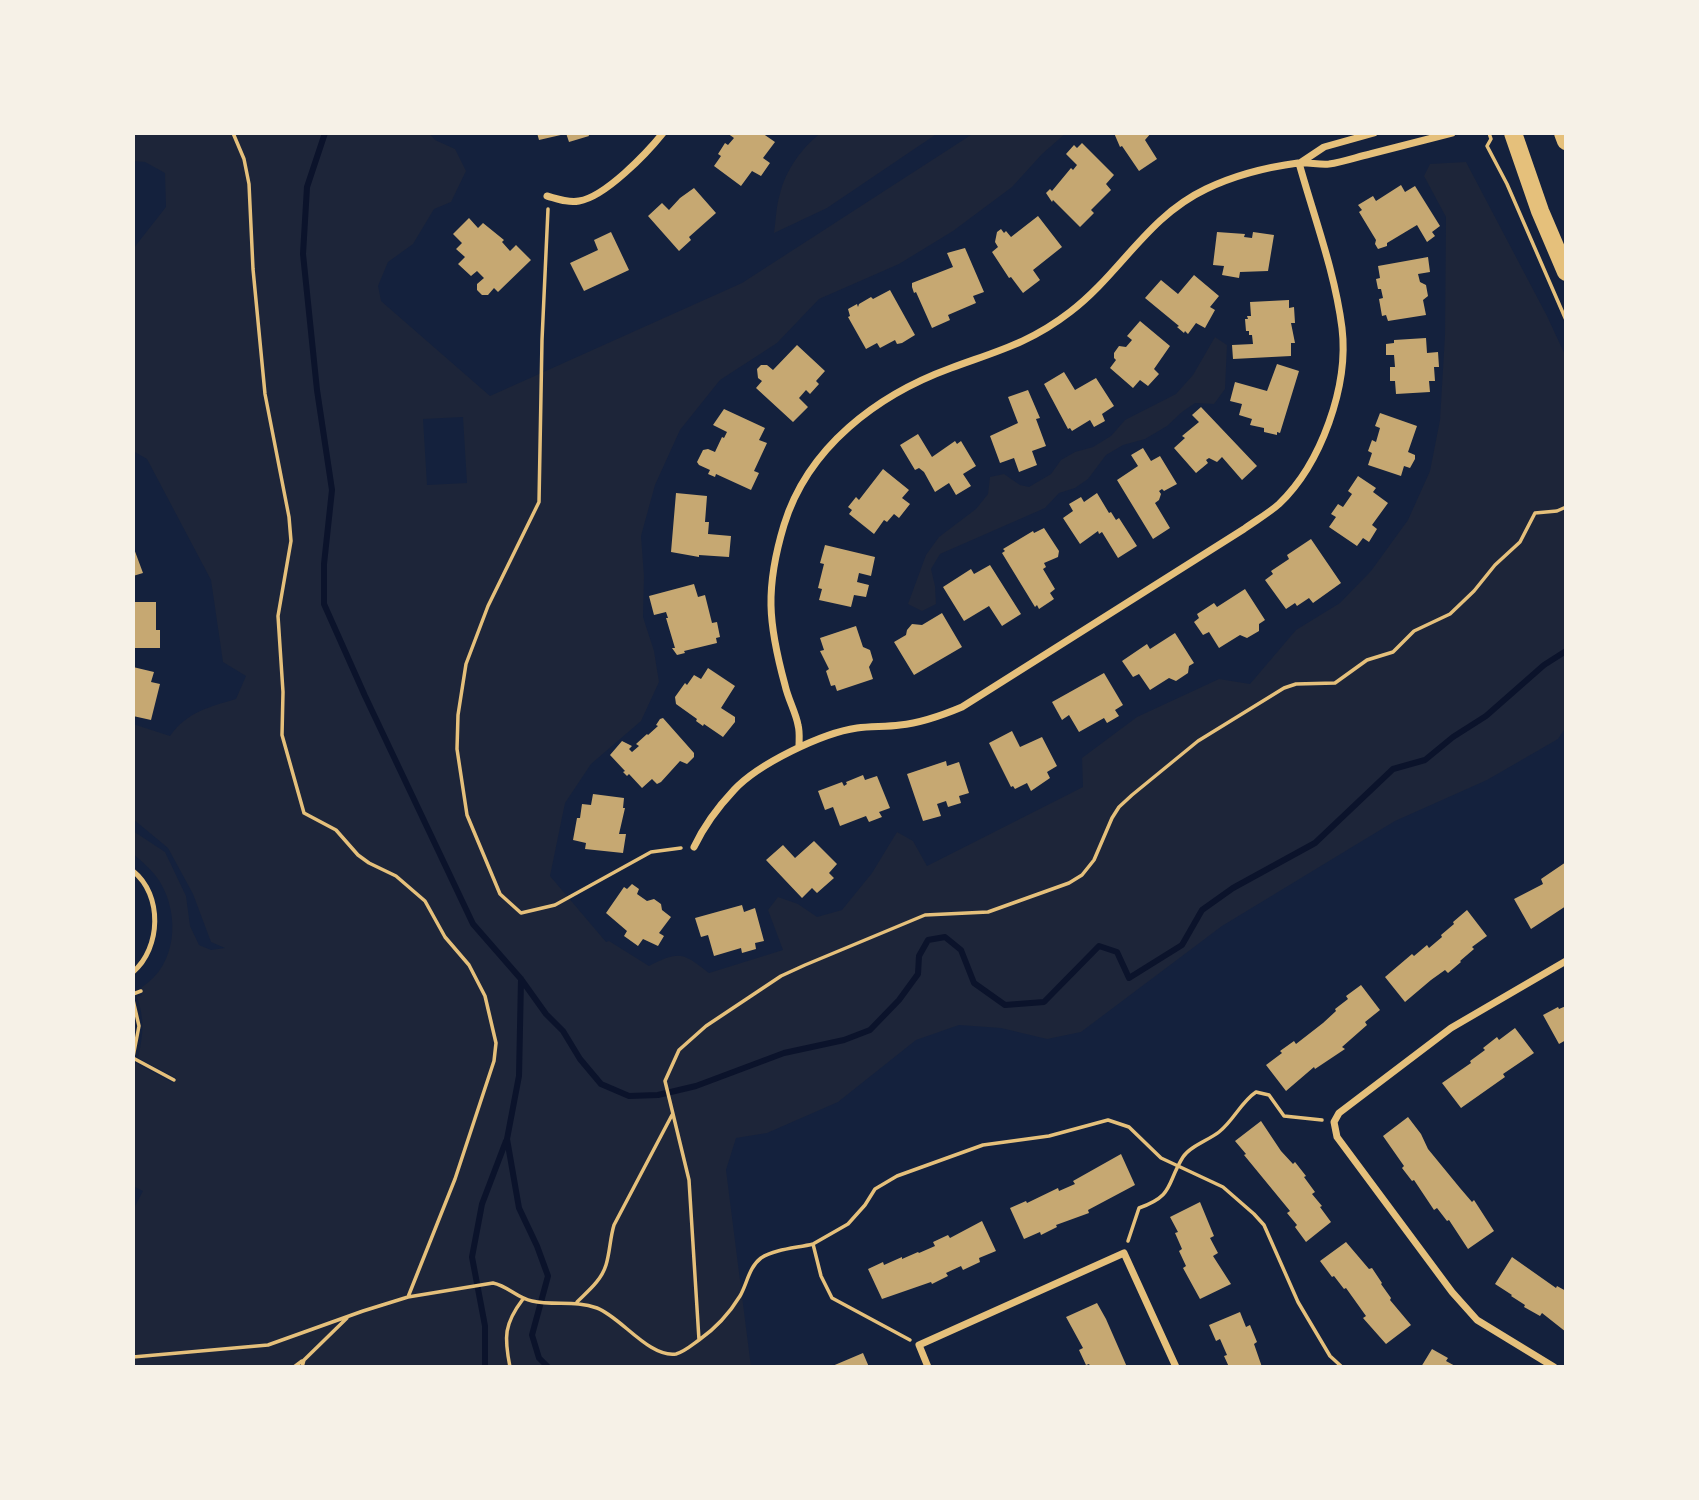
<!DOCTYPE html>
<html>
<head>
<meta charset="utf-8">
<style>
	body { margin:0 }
	#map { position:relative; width:1699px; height:1500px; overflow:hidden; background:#14213d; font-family:Mulish,sans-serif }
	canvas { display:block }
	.frame { position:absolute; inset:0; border:135px solid #f6f1e7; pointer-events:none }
</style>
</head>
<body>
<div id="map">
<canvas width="1699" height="1500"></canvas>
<div class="frame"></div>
</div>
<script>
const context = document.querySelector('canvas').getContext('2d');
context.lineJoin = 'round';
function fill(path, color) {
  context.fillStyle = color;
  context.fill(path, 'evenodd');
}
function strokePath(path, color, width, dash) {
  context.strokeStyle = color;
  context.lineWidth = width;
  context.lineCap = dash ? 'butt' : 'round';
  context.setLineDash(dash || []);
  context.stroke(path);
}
fill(new Path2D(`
	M133 133H429L435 140 455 149 466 171 451 202 434 209 413 244 388 262 378 286 381 301 490 396 742 283 974 133H1066L1042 154 1012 187 953 231 899 264 819 299 777 343 720 380 680 430 655 485 641 536 644 576 643 617 654 651 659 682 641 721 591 764 565 803 550 876 606 942 609 941 649 966C680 950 683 953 709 973L783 950 768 910 778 897 798 904 817 917 842 910 872 873 897 832 913 841 927 866 1083 787 1082 758 1137 717 1219 679 1250 684 1296 630 1340 603 1371 571 1408 520 1430 471 1440 420 1445 335 1446 217 1424 176 1430 164 1466 162 1547 316 1566 357V727L1558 739 1487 780 1395 821 1222 926 1081 1032 1047 1039 1001 1028 959 1025 916 1040 838 1102 767 1133 736 1138 726 1170 751 1367H133V1210L143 1191 133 1186V1068L136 1063 173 1083 176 1078 138 1058C143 1036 145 1019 137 997L142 995V987C177 965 180 915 160 882 153 871 143 862 133 854V831L165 852 186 896 190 926 199 945 211 950 225 948 211 942 193 894 168 848 133 819V724L170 736C187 712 209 707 236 699L246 676 223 662 211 580 147 459 133 451V249L166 207 165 173 145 162 133 161ZM463 417 467 483 427 485 423 419Z
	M821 133H938L827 208 774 233C776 220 776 206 780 194 785 171 803 146 821 133Z
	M1215 337 1227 345 1225 389 1214 404 1195 403 1182 412 1167 426 1145 439 1123 445 1106 455 1088 479 1075 488 1059 493 1045 508 940 554 931 569 935 586 936 604 922 611 908 604 926 555 939 537 976 509 988 494 990 477 1004 474 1020 485 1029 487 1051 474 1061 460 1075 452 1093 447 1111 436 1125 420 1176 394 1193 375Z`), '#1d2539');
strokePath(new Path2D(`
	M325 133 307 187 303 254 317 390 332 490 324 564V604L365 696 473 924 521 979 546 1014 563 1031 580 1059 601 1084 629 1096 658 1095 696 1086 784 1053 844 1040 870 1030 899 1000 918 974 919 956 928 940 945 937 961 950 974 983 1005 1005 1044 1002 1099 946 1117 952 1129 978 1182 945 1202 910 1233 888 1315 843 1393 769 1425 760 1453 737 1486 716 1544 665 1566 651
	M521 979 519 1076 507 1139 519 1208 537 1246 548 1276 532 1335 539 1358 548 1367
	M485 1367V1326L472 1257 482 1204 506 1141`), '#0b132b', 6);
fill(new Path2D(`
	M537 133H565V134L539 140Z
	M566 133H588L589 136 569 142Z
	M727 133H762L775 142 763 158 770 163 761 176 752 171 741 186 714 166 721 156 718 154 725 143 728 145 734 138Z
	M1114 133H1151L1145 140 1157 159 1139 171 1122 146 1120 147Z
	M1082 143 1114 175 1106 184 1111 190 1091 210 1094 213 1080 227 1053 200 1052 202 1046 193 1050 189 1052 191 1071 168 1073 170 1077 165 1066 154 1074 145 1077 148Z
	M1401 185 1405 192 1415 186 1440 226 1432 232 1435 236 1427 242 1417 225 1387 243V246L1378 249 1375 244 1376 240 1359 212 1362 210 1358 205 1373 196 1376 201Z
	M694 188 716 213 689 237 691 240 679 251 648 216 662 203 669 210 680 198Z
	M1038 216 1062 247 1033 270 1040 280 1023 293 1011 277 1009 278 992 252 998 247 995 242 997 232 1001 229 1004 233 1006 231 1011 237Z
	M469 218 478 228 483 223 504 240 502 242 510 251 516 245 531 260 498 292 494 288 488 295H482L477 290V284L484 278 477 271 471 276 458 264 465 257 456 249 462 243 453 234Z
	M611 232 629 270 584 291 570 263 598 250 594 240Z
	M1217 232 1245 234 1244 237 1252 238 1253 232 1274 235 1268 271 1240 272 1239 278 1222 275 1224 266 1213 265Z
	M965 248 984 292 973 296 976 303 948 315 950 320 932 328 916 292 914 293 912 287V283L953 267 947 253Z
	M1428 257 1430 272 1418 274 1420 282 1426 285 1428 296 1423 300 1426 315 1388 321 1386 315 1382 316 1379 299 1383 298 1381 289H1378L1376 279 1380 278 1378 266Z
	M1194 275 1219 296 1210 307 1215 310 1205 328 1196 323 1188 334 1185 331 1184 333 1177 327 1179 326 1145 298 1161 280 1178 294Z
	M890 290 915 335 902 343 897 344 895 340 880 348 877 343 866 349 848 317 850 316 848 309 857 304 858 307 859 304 871 297 873 299Z
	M1289 300V308L1294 307 1295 323H1291L1295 343H1291V356L1233 359 1232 345 1253 344 1252 335H1249V331H1246L1245 319H1248L1247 316H1251L1250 302Z
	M1140 321 1170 346 1154 369 1159 374 1148 386 1140 380 1133 388 1110 368 1116 360 1114 358V353L1119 346 1126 347 1132 340 1127 336Z
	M1426 338 1427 353 1438 352 1439 367H1434L1435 381H1429L1430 392 1396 394 1395 381H1390V367H1395L1394 355H1386V344L1394 343V340Z
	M797 345 825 371 816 381 819 384 810 394 806 390 799 398 808 407 793 422 756 388 762 381 758 378 757 369 761 365H767L773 370Z
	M1277 364 1299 371 1280 433 1277 432V435L1264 432V428L1250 425 1252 419 1239 415 1242 404 1230 401 1235 382 1267 391Z
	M1064 372 1075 390 1096 378 1114 406 1102 414 1105 421 1094 427 1090 420 1072 431 1070 428 1068 429 1044 384Z
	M1028 390 1040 418 1036 419 1046 446 1032 451 1037 465 1019 472 1014 458 1000 463 990 436 1018 423 1008 397Z
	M1201 407 1257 466 1242 480 1222 457 1217 462 1209 458 1206 460 1208 463 1196 473 1174 448 1185 438 1182 436 1199 422 1192 415Z
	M724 409 765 428 759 440 767 443 754 471 759 473 751 490 716 474 715 477 708 474 710 470 699 465 697 462 703 450 708 449 715 452 722 437 724 438 727 432 713 425Z
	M1380 413 1417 426 1408 452 1415 455V459L1410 468 1404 466 1401 476 1368 465 1372 453 1368 451 1372 440 1376 442 1380 428 1375 426Z
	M918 434 932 457 955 441 957 444 961 441 976 466 963 474 971 486 956 495 949 483 935 492 924 472 919 468 915 470 900 445Z
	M1143 448 1151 461 1160 456 1177 484 1164 491 1162 489 1159 491 1161 494 1159 500 1155 503 1170 528 1153 539 1117 480 1138 466 1131 455Z
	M883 469 909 490 902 498 910 504 899 518 894 514 887 522 884 520 874 534 849 514 852 510 848 507 856 497 859 500Z
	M1358 476 1376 488 1373 492 1388 503 1372 525 1377 529 1369 542 1363 538 1357 546 1329 527 1336 517 1331 514 1338 504 1343 507 1352 494 1348 491Z
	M676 493 707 496 705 522H709L708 534 731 536 729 557 699 555V557L671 552Z
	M1097 493 1109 513 1111 512 1116 520 1119 518 1137 546 1118 558 1102 532 1099 534 1098 531 1080 544 1063 518 1073 511 1069 504 1081 497 1084 502Z
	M1044 528 1059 551 1058 557 1044 563 1046 567 1043 569 1055 589 1050 593 1054 599 1039 609 1037 605 1035 607 1002 553 1005 551 1003 549 1033 531 1034 533Z
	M1311 539 1341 583 1313 603 1309 598 1297 606 1295 603 1286 609 1265 580 1273 574 1271 571 1289 559 1287 555Z
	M825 545 875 557 871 576 859 573 857 582 869 585 866 597 854 595 851 607 819 600 822 589 818 588 824 564 820 563Z
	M133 546 143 573 133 576Z
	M990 565 1021 614 1002 626 989 606 964 621 943 587 971 569 974 574Z
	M694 584 698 597 705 595 712 623 717 622 720 637 716 638 717 643 684 651 685 653 677 655 672 648H675L666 618H668L666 612 654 615 649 596Z
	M1245 589 1265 620 1259 624V631L1247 638 1240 635 1219 648 1209 632 1203 635 1194 622 1199 618 1197 614 1214 603 1217 607Z
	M133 602H156V630H160V648H133Z
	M942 613 962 647 914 675 894 642 906 635 907 630 912 624 922 625Z
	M856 626 863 647 870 650 873 660 869 667 873 679 837 691 835 685 831 686 826 671 829 669 820 651 824 650 820 638Z
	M1175 633 1194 663 1189 666 1188 673 1176 681 1169 678 1150 690 1139 674 1133 677 1122 661 1147 644 1150 649Z
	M133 667 154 672 151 682 160 684 151 720 133 716Z
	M708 668 735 686 721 708 735 717V722L723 737 704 724 703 726 696 721 697 719 676 704 675 697 685 683 687 685 694 675 701 679Z
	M1104 673 1123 705 1115 710 1119 716 1107 723 1104 718 1079 732 1069 715 1062 720 1052 702Z
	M663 718 694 753V757L687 764 680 761 661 782 657 784 652 779 642 788 629 774 627 776 623 772 625 771 610 755 622 741 632 746 629 749 632 752 639 746 636 744 647 734 648 735 658 726 656 725 660 719Z
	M1012 731 1020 747 1042 737 1057 766 1047 772 1050 778 1031 791 1027 783 1015 789 1013 786 1011 787 989 743Z
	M946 761 947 766 959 762 969 793 959 796 961 803 948 807 946 801 937 804 941 816 923 821 907 774Z
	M863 775 865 780 877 776 890 808 879 812 882 817 869 822 866 816 840 826 833 807 825 810 818 791 842 782 844 786 847 784 846 782Z
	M593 794 624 798 623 808H625L619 834H626L623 853 585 849 586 843 573 840 577 818H580L582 804 591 805Z
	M814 841 837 864 829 873 834 878 817 893 812 888 802 898 766 860 783 845 795 858Z
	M1566 862V906L1531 929 1514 899 1543 884 1541 879Z
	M632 884 639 889 637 894 647 901 654 899 661 904 662 910 671 917 659 933 664 936 658 946 643 939 638 946 624 936 627 931 606 913 624 887 627 889Z
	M742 905 744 912 755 908 764 941 755 943 756 949 742 953 741 948 714 956 708 935 701 937 695 918Z
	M1467 910 1487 936 1472 947 1474 949 1460 961 1461 962 1448 973 1445 970 1431 980 1405 1002 1385 977 1412 954 1414 956 1427 945 1429 948 1442 937 1441 935 1454 924 1453 922Z
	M1361 985 1380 1010 1365 1022 1367 1025 1342 1047 1345 1049 1315 1069 1314 1067 1286 1091 1266 1065 1282 1053 1280 1051 1294 1041 1296 1044 1323 1023 1336 1011 1335 1009 1348 999 1346 996Z
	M1566 1006V1040L1559 1044 1543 1015 1558 1007 1559 1009Z
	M1515 1028 1534 1053 1503 1074 1505 1077 1461 1108 1442 1083 1471 1063 1470 1061 1485 1050 1483 1048 1497 1037 1499 1040Z
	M1408 1117 1421 1134 1428 1149 1460 1188 1472 1202 1474 1200 1494 1231 1468 1249 1449 1220 1447 1221 1437 1208 1434 1210 1414 1180 1412 1181 1402 1168 1404 1166 1383 1136Z
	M1261 1121 1281 1151 1293 1164 1295 1162 1306 1176 1304 1177 1315 1192 1312 1194 1322 1206 1320 1207 1331 1222 1306 1242 1295 1227 1297 1225 1287 1213 1290 1211 1244 1155 1246 1154 1235 1141Z
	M1121 1154 1135 1185 1088 1210 1089 1213 1056 1225 1057 1227 1041 1235 1040 1232 1024 1239 1010 1208 1026 1201 1027 1203 1058 1188 1059 1191 1075 1184 1073 1181Z
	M1200 1202 1214 1236 1210 1238 1218 1253 1213 1256 1231 1284 1200 1299 1183 1268 1186 1266 1179 1251 1182 1249 1175 1233 1178 1232 1170 1217Z
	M982 1221 996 1251 979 1258 980 1262 963 1270 961 1266 946 1273 948 1276 932 1284 931 1282 882 1299 868 1269 883 1262 884 1265 902 1257V1259L918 1252 919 1253 935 1246 933 1242 948 1235 950 1238Z
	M1346 1242 1369 1269 1372 1268 1382 1283 1381 1284 1391 1298 1390 1300 1411 1325 1386 1344 1363 1318 1366 1316 1346 1288 1344 1289 1334 1276 1332 1277 1320 1261Z
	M1512 1257 1556 1288 1557 1286 1566 1291V1332L1542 1313 1540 1316 1524 1307 1525 1305 1511 1296 1512 1295 1495 1284Z
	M1097 1303 1106 1319 1127 1367H1091L1089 1364 1086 1365 1079 1350 1083 1348 1066 1317Z
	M1240 1312 1246 1327 1250 1325 1257 1342 1254 1344 1262 1367H1229L1224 1356 1227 1355 1220 1339 1216 1341 1209 1325Z
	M1432 1349 1448 1358 1446 1361 1457 1367H1421Z
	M863 1353 869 1367H830Z`), '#c6a872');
strokePath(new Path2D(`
	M233 133 244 159 249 184 253 269 265 394 289 517 291 541 278 616 283 692 282 735 304 813 336 830 358 855 369 863 396 876 425 901 445 937 469 965 485 996 496 1043 494 1061 455 1179 408 1297
	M1489 133 1491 139 1487 146 1507 184 1566 320
	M548 209 542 340 539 502 488 606 466 664 458 715 457 749 467 815 500 894 521 913 555 905 651 852 681 848
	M1566 363V371
	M133 994 141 991
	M133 1000 139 1026 133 1057
	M133 1058 174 1080
	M1128 1241 1139 1208C1175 1195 1166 1184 1183 1157 1190 1146 1209 1140 1219 1132 1234 1120 1241 1102 1256 1092L1269 1095 1284 1116 1322 1120
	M813 1244 848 1224 865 1205 875 1189 897 1176 983 1145 1049 1136 1108 1120 1129 1127 1161 1158 1223 1187 1254 1214 1264 1225 1298 1302 1330 1356 1342 1367
	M577 1302C588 1291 601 1281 606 1265 610 1252 610 1238 614 1225L672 1115
	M699 1340C716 1328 729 1314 740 1296 747 1284 749 1267 761 1258 775 1249 797 1248 813 1244L821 1276 832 1298 910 1340
	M133 1357 268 1345 363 1311 408 1297 493 1283C508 1286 517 1298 532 1301 554 1306 575 1300 597 1308 621 1317 649 1358 676 1354 684 1352 692 1345 699 1340L689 1180 665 1081 679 1050 706 1026 781 976 805 965 925 915 988 912 1069 883 1082 875 1094 860 1112 818 1119 807 1132 795 1198 741 1284 688 1296 684 1335 683 1367 660 1393 652 1414 631 1450 614 1474 591 1495 565 1520 542 1535 513 1557 511 1566 507
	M294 1367 302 1361
	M302 1367 304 1360 347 1318
	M510 1367C504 1337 504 1324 523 1299`), '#e5c07b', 3.5);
strokePath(new Path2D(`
	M133 871C163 895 161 948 133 972`), '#e5c07b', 5);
strokePath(new Path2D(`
	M1300 163 1324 147 1374 133
	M547 196C558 199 568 203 579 201 605 197 647 153 663 133
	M799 746C799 740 800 732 798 725 796 713 788 699 785 685 768 623 765 588 784 525 808 447 877 395 951 368 997 351 1030 343 1070 312 1120 274 1147 217 1206 189 1233 176 1268 167 1298 163 1308 162 1319 165 1329 164 1343 162 1357 157 1370 154 1398 147 1425 140 1452 133
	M694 847C704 826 718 807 734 790 758 764 822 733 857 728 871 726 886 727 900 725 921 723 943 715 962 707L1244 529C1255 521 1269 513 1279 504 1321 464 1349 386 1342 328 1335 272 1314 217 1299 163
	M928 1367 919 1345 1124 1253 1176 1367
	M1554 1367 1477 1320 1452 1292 1337 1137 1334 1122 1339 1113 1451 1028 1566 961`), '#e5c07b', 7);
strokePath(new Path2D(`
	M1513 133 1540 211 1566 272
	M1563 133 1566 141`), '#e5c07b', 18);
</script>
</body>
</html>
